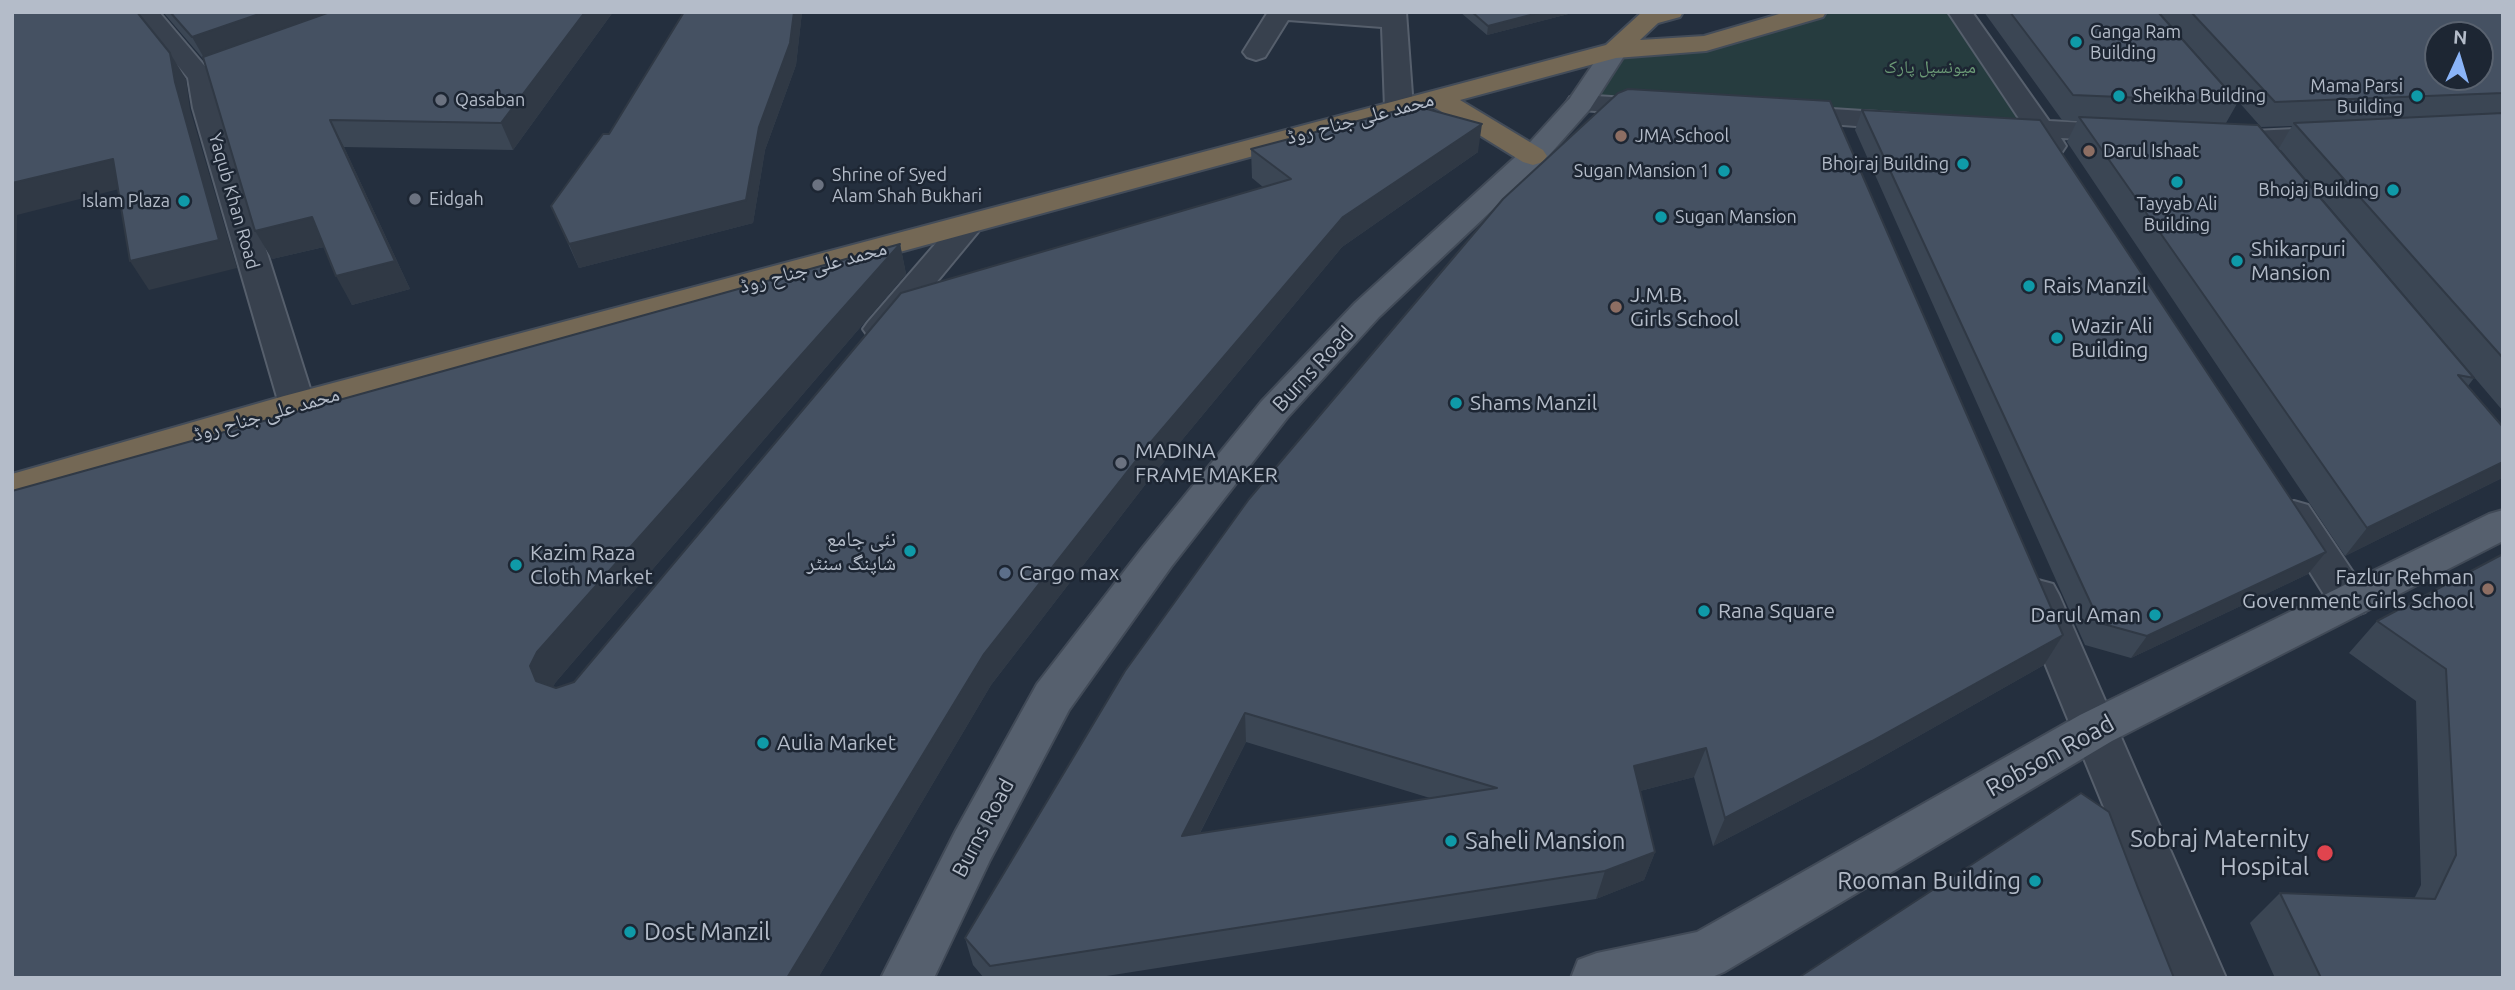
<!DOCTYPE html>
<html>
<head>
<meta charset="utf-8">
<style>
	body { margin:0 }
	#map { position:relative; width:2515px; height:990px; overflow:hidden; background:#242f3e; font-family:Ubuntu,sans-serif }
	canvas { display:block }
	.frame { position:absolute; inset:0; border:14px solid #b4bcc9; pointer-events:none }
	.north { position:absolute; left:2424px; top:21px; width:70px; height:70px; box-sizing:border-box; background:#1d2633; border:2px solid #59626f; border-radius:50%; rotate:4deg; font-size:19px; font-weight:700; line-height:28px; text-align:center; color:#b4bcc9 }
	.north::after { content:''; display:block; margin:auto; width:24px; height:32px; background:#8ab4f8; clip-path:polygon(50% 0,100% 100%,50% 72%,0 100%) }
</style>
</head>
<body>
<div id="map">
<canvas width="2515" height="990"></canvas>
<div class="frame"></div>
<div class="north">N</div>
</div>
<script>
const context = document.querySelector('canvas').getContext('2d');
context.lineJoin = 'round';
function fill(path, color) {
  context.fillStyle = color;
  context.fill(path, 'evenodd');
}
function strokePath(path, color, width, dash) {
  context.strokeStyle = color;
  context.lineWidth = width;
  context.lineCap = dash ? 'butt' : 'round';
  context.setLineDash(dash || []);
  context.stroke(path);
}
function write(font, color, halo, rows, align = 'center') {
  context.font = font + ' Ubuntu,"Noto Naskh Arabic",sans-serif';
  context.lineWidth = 5;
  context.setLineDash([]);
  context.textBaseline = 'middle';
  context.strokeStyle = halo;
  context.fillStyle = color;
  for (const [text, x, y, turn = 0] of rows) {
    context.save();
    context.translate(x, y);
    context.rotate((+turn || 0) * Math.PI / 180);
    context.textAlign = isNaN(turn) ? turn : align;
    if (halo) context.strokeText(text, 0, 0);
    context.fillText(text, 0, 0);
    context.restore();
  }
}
fill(new Path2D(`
	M1814 12H1960L2042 130 1580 103 1615 50 1706 43Z`), '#263c3f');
const minor = new Path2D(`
	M134 12H159L214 77 221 108 315 404 310 412 297 416 284 412 279 404 193 108 188 78Z
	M1268 12H1406L1413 108 1409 114 1399 116 1389 114 1385 108 1382 27 1288 20 1265 57 1256 60 1247 57 1243 52Z
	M1948 12H1972L2049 121 2123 125 2133 127 2137 133 2133 139 2123 141 2061 138 2066 146 2062 152 2052 154 2042 152 2032 137 1985 133 1981 127 1985 121 2020 120Z
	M1580 95 1658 100 1668 102 1672 108 1668 114 1658 116 1570 109 1566 103 1570 97Z
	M1785 106 1910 114 1920 116 1924 122 1920 128 1910 130 1775 120 1771 114 1775 108Z
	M2337 127 2347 129 2351 135 2347 141C2314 149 2241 151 2208 143L2204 137 2208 131 2218 129 2253 131Z
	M967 217 978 220 982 226 978 232 892 336 880 339 868 336 863 329 868 322 956 220Z
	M2294 501 2308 505 2365 590 2371 601 2365 612 2350 617 2335 612 2274 515 2280 505Z
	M2038 580 2053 584 2059 595 2226 978H2174L2017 595 2023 584Z`);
const major = new Path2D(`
	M1615 42 1624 45 1628 50 1590 109 1543 162 1379 317 1287 418 1171 567 1069 710 990 860 934 978H881L956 830 1037 684 1143 547 1261 402 1355 303 1523 150 1570 98 1606 45Z
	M2503 510V541L2112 741 1724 972 1710 978H1571L1578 960 1597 953 1697 932 2080 715 2489 514Z`);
const highway = new Path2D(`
	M1642 12H1683L1680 17 1658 23 1640 40 1704 36 1786 12H1826L1823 17 1706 51 1616 58 1460 100 1543 150 1547 156 1543 162 1533 165 1523 162 1434 107 310 412 12 500V474L284 396 1606 45Z`);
strokePath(minor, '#565f6c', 4);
strokePath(major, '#414a57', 4);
strokePath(highway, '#434c59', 4);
fill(minor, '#38414e');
fill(major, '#56606e');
fill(highway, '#746855');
fill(new Path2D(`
	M163 12H613L513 150 344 147 410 289 352 305 324 247 272 259 255 231 204 60Z
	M684 12H802L796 65 765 150 753 223 579 268 551 206 609 134Z
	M1460 12H1576L1487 35Z
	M1984 12H2158L2238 102 2226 123 2474 378 2468 386 2503 427V476L2500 479 2345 556 2067 142 2077 121 2062 120Z
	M2159 12H2503V411L2279 148 2292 126 2261 127Z
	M1862 110 2308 574 2131 658 2085 645 1855 130Z
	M1251 149 1478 152 1342 247 1148 481 991 685 818 978H12L900 244 906 274 555 683 553 687 556 688 574 682 1263 187 1252 178Z
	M2503 554V978H2275L2250 923 2280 893 2414 899 2421 885 2416 701 2349 653 2377 621Z
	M2044 665 1857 771 1713 846 1694 777 1640 791 1655 852 1644 880 1596 899 1094 978H984L973 965 965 938 1125 671ZM1246 742 1430 798 1200 833Z`), '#3b4654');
fill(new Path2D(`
	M265 12H350L207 63 192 37Z
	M585 12H613L513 150 501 123Z
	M794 12H802L796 65 765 150 753 223 579 268 569 244 759 127Z
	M1542 12H1576L1487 35 1488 26Z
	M170 53 186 79 190 109 237 268 149 290 130 261Z
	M330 120 344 147 410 289 352 305 336 276Z
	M1482 124 1478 152 1342 247 1148 481 991 685 818 978H787L984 654 1145 449 1343 217Z
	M113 159 131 186 17 215 13 422 12 423V183Z
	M312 217 328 246 272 259 255 231Z
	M900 244 906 274 555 683 549 697 536 681 530 666 537 652Z
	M2503 462V476L2500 479 2345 556 2367 528Z
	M2326 552 2308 574 2131 658 2147 636Z
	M2063 635 2044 665 1857 771 1713 846 1725 818Z
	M1245 713 1246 742 1184 864 1182 836Z
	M1706 748 1694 777 1624 795 1634 766Z
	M1655 852 1644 880 1596 899 1605 871Z`), '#303945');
const building = new Path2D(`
	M12 12H137L170 53 175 82 219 240 130 261 113 159 12 183Z
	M170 12H265L192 37Z
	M330 12H585L501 123 330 120 395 261 336 276 312 217 255 231 203 57Z
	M684 12H794L790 43 759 127 746 200 569 244 551 206 603 134H609Z
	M1472 12H1542L1488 26Z
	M2010 12H2158L2238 102 2073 95Z
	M2191 12H2503V93L2275 102ZM2438 35H2480V77H2438Z
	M1628 89 1830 101 2063 635 1872 741 1725 818 1706 748 1634 766 1655 852 1605 871 990 966 965 938 1125 671 1249 499 1503 199 1618 93ZM1245 713 1497 788 1182 836Z
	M1411 107 1427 109 1482 124 1343 217 1145 449 984 654 787 978H12V491L900 244 537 652 530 666 536 681 556 688 574 682 901 293 1291 179 1251 149Z
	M1862 110 2040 120 2326 552 2147 636 2100 623Z
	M2503 113V358L2294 123Z
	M2079 117 2258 125 2474 378 2458 375 2503 427V462L2367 528Z
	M2503 554V978H2321L2280 893 2435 899 2456 855 2446 669 2377 621Z
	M2081 793 2109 812 2138 888 2174 978H1798Z`);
fill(building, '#455162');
strokePath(building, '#303945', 2);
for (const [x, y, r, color] of [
	[2076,42,7,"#0f9aa8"],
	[2119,96,7,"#0f9aa8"],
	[2417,96,7,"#0f9aa8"],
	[441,100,7,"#6b7280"],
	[1621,136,7,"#8d6e63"],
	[2089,151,7,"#8d6e63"],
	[1963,164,7,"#0f9aa8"],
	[1724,171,7,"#0f9aa8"],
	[2177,182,7,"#0f9aa8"],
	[818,185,7,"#6b7280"],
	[2393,190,7,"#0f9aa8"],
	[415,199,7,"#6b7280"],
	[184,201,7,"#0f9aa8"],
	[1661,217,7,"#0f9aa8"],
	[2237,261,7,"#0f9aa8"],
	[2029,286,7,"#0f9aa8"],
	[1616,307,7,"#8d6e63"],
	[2057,338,7,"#0f9aa8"],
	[1456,403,7,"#0f9aa8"],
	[1121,463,7,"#6b7280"],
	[910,551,7,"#0f9aa8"],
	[516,565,7,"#0f9aa8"],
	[1005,573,7,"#5c6f8a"],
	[2488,589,7,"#8d6e63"],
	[1704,611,7,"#0f9aa8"],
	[2155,615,7,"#0f9aa8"],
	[763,743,7,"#0f9aa8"],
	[1451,841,7,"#0f9aa8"],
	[2325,853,9,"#e0444e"],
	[2035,881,7,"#0f9aa8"],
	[630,932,7,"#0f9aa8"]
]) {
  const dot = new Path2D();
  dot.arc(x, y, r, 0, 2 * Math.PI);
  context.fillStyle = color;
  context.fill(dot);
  strokePath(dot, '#1d2633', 2.5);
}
write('18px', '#b4bcc9', '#1d2633', [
	["Ganga Ram",2090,32],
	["Building",2090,53],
	["Mama Parsi",2403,86,"right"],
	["Building",2403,107,"right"],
	["Sheikha Building",2133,96],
	["Qasaban",455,100],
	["JMA School",1635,136],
	["Darul Ishaat",2103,151],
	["Bhojraj Building",1949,164,"right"],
	["Sugan Mansion 1",1710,171,"right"],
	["Shrine of Syed",832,175],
	["Alam Shah Bukhari",832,196],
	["Bhojaj Building",2379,190,"right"],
	["Eidgah",429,199],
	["Islam Plaza",170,201,"right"],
	["Tayyab Ali",2177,204,"center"],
	["Building",2177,225,"center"],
	["Sugan Mansion",1675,217]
], 'left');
write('18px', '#6b9a76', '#1d2633', [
	["میونسپل پارک",1930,67]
]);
write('18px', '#b4bcc9', '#1d2633', [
	["Yaqub Khan Road",234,201,74]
]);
write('21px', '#b4bcc9', '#1d2633', [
	["محمد علی جناح روڈ",1360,118,-15],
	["محمد علی جناح روڈ",813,267,-15],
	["Burns Road",1313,369,-47],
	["محمد علی جناح روڈ",266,414,-16],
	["Burns Road",983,828,-62]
]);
write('21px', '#b4bcc9', '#1d2633', [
	["Shikarpuri",2251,249],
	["Mansion",2251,273],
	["Rais Manzil",2043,286],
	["J.M.B.",1630,295],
	["Girls School",1630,319],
	["Wazir Ali",2071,326],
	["Building",2071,350],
	["Shams Manzil",1470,403],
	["MADINA",1135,451],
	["FRAME MAKER",1135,475],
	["نئی جامع",896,539,"right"],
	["شاپنگ سنٹر",896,563,"right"],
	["Kazim Raza",530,553],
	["Cloth Market",530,577],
	["Cargo max",1019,573],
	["Fazlur Rehman",2474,577,"right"],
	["Government Girls School",2474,601,"right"],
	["Rana Square",1718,611],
	["Darul Aman",2141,615,"right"],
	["Aulia Market",777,743]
], 'left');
write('24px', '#b4bcc9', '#1d2633', [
	["Robson Road",2050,756,-29]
]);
write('24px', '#b4bcc9', '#1d2633', [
	["Sobraj Maternity",2309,839],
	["Hospital",2309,867],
	["Saheli Mansion",1465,841,"left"],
	["Rooman Building",2021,881],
	["Dost Manzil",644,932,"left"]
], 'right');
</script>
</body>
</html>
